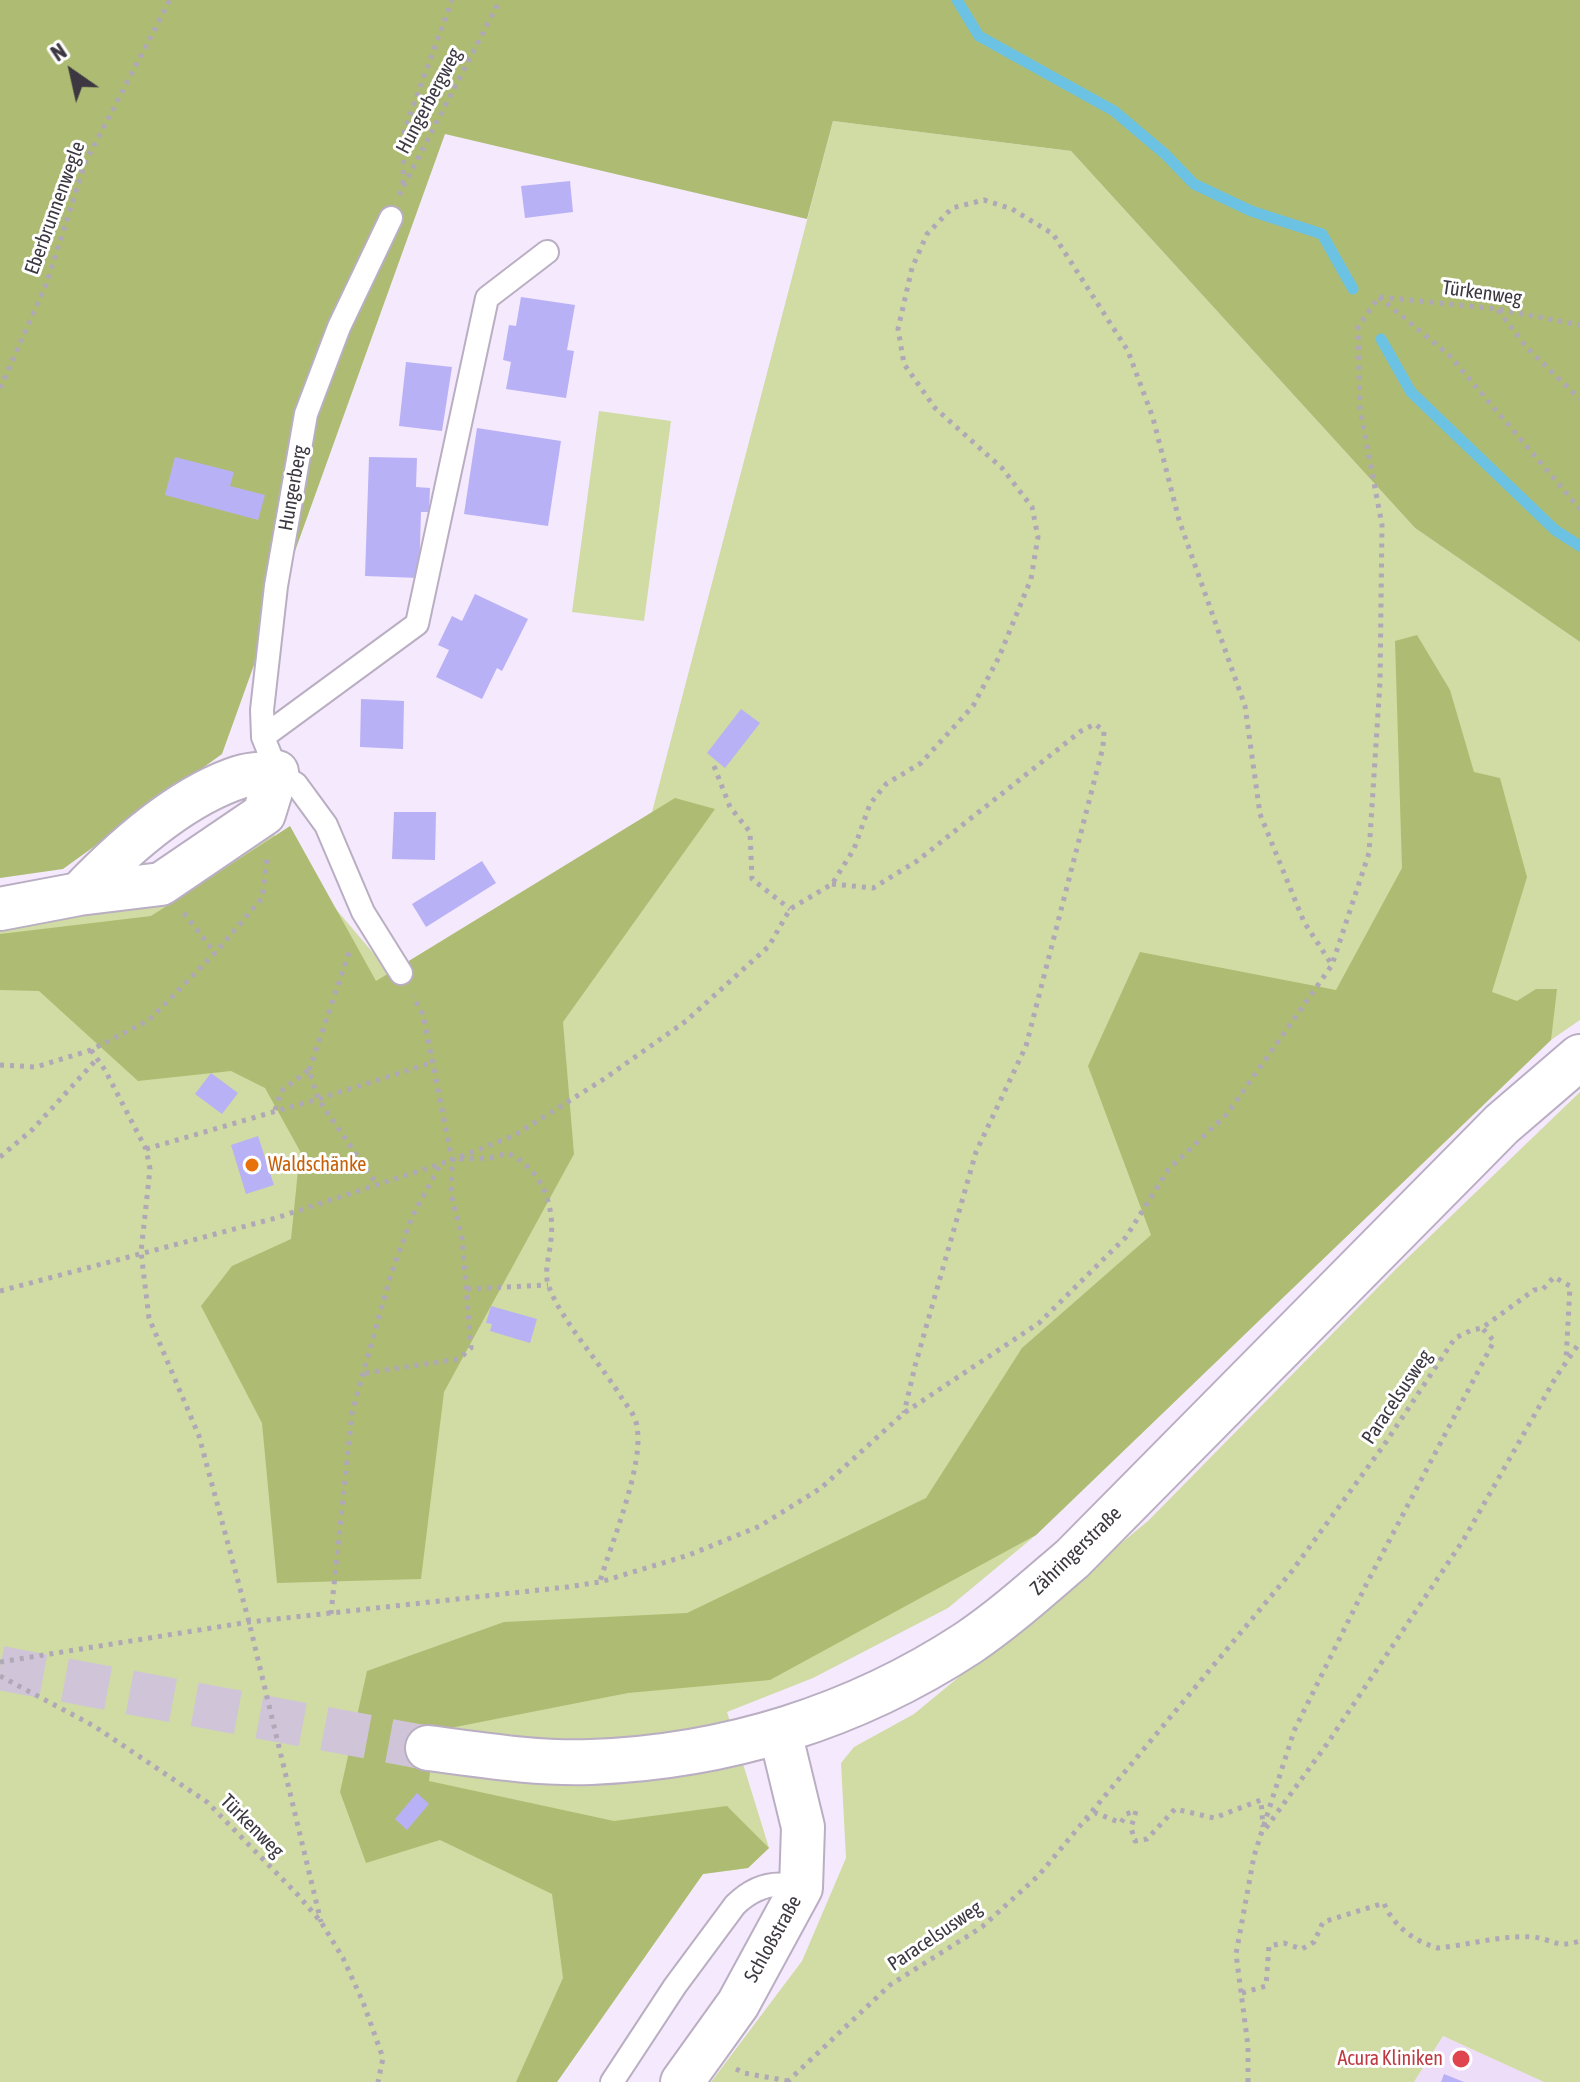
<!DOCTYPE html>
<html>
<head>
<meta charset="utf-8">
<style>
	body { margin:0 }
	#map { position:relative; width:1580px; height:2082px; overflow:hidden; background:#f5e9fe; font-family:"Asap Condensed",sans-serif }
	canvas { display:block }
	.north { position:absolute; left:32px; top:32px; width:80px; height:80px; -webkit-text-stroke:6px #fff; paint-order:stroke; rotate:326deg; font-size:22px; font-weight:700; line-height:32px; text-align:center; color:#3c3740 }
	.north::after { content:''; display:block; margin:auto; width:28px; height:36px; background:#3c3740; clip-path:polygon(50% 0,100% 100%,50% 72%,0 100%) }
</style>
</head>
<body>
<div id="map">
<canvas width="1580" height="2082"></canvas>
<div class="north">N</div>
</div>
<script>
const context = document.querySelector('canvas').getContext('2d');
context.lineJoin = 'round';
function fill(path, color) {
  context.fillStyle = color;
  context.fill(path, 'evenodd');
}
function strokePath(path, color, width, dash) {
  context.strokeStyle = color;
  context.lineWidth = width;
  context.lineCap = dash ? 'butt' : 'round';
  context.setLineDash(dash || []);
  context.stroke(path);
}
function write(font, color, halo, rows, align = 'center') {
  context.font = font + ' "Asap Condensed",sans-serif';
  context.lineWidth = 6;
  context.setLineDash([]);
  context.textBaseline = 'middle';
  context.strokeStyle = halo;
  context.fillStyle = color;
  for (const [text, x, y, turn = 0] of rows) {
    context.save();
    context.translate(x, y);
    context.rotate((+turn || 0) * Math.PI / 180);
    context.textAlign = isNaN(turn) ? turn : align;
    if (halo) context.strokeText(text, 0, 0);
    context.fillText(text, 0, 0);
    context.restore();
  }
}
fill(new Path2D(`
	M1443 2036 1544 2082H1414Z`), '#eeddf9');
fill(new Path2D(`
	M833 121 1071 151 1415 528 1580 642V1020L1551 1040 1036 1535 948 1608 813 1678 727 1712 769 1848 748 1868 703 1874 557 2082H0V909L105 892 264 814 277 840 432 1022 652 812Z
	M599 411 671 421 644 621 572 612Z
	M1580 1092V2082H1544L1443 2036 1414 2082H711L802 1961 846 1858 841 1763 854 1747 914 1714 1148 1521 1395 1270Z`), '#d0dca3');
fill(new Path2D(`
	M0 0H1580V642L1415 528 1071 151 833 121 807 219 445 134 222 754 63 869 0 878Z
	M1417 635 1450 690 1474 772 1500 778 1527 877 1492 992 1517 1001 1536 989H1557L1551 1040 1036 1535 770 1680 628 1693 435 1731 429 1781 614 1821 727 1806 769 1848 748 1868 703 1874 557 2082H516L563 1978 552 1894 440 1840 366 1863 340 1792 367 1671 504 1622 687 1613 926 1498 1022 1348 1151 1235 1088 1066 1140 952 1336 990 1402 868 1395 641Z
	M675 798 715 809 563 1022 574 1154 444 1392 421 1579 277 1583 262 1423 201 1306 232 1266 291 1239 300 1151 265 1088 231 1071 138 1081 39 991 0 990V934L151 916 290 826 376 981Z`), '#aebc73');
strokePath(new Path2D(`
	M957 0 979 36 1114 111 1165 154 1194 184 1251 211 1322 234 1353 289
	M1381 339 1411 392 1555 530 1580 546`), '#6bc2e3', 11);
fill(new Path2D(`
	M570 181 573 212 525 218 521 186Z
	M521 297 575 305 567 350 574 351 566 398 506 389 511 362 503 360 509 325 516 326Z
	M406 362 452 367 442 431 399 426Z
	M477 428 561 441 548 526 464 514Z
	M175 457 234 472 230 486 265 495 258 520 165 495Z
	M369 457 417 458 416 487 430 488 429 512H421L419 578 365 576Z
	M475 594 528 619 502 671 497 668 482 699 436 677 449 650 438 645 452 616 462 621Z
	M361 699 404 701 403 749 360 747Z
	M741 709 760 723 725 768 707 753Z
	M394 812H436L435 860 392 859Z
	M482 861 496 883 426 927 412 904Z
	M211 1073 238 1093 222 1114 195 1094Z
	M258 1136 274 1185 246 1194 231 1145Z
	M491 1306 537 1319 530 1343 490 1331 492 1324 486 1323Z
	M417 1793 429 1804 407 1830 395 1819Z
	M1444 2074 1464 2082H1441Z`), '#b8b1f5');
strokePath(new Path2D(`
	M0 1668 428 1748`), '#d0c5d8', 44, [44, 22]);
const lane = new Path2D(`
	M391 218 339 327 306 414 276 586 262 710 263 737 277 772 296 784 326 825 363 912 401 973
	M263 737 417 624 487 298 547 252
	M612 2082 675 1986 735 1905C754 1886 776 1880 801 1888`);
const street = new Path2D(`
	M0 909 79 894 161 884 264 814 277 772C265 774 251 773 240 777 181 796 121 850 79 894
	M682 2082 738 2004 801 1888 803 1827 780 1732`);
const secondary = new Path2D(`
	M428 1748C482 1755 536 1764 591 1762 726 1757 855 1717 968 1643 1005 1618 1038 1588 1072 1559L1502 1124 1580 1057`);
strokePath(lane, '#baaec2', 26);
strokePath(street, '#baaec2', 46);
strokePath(secondary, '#baaec2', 48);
strokePath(new Path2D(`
	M403 184 404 131 452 0
	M399 195 500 0
	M1379 297 1449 355 1580 509
	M1380 297 1497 309 1580 325
	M1498 310 1527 348 1580 399
	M0 388 46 285 85 163 170 0
	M714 766 730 807 750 832 752 879 790 909
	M832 884 873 888 917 861 1081 731 1095 724 1104 731 1103 747 1026 1046 976 1152 915 1366 904 1413
	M184 913 215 953
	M91 1050 105 1070 146 1149 150 1169 141 1252 149 1318 199 1436 249 1622 321 1922
	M0 1065 36 1067 91 1050 149 1020 215 953 262 898 267 859
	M309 1070 351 947
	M275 1110 281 1091 309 1070 318 1099 376 1183
	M146 1149 318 1099 431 1063
	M0 1157 33 1129 96 1060
	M460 1159 490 1158 507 1153C541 1168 555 1204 551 1239 550 1254 543 1273 549 1287 562 1322 603 1366 623 1400 629 1408 636 1417 637 1427 644 1465 612 1542 600 1581
	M467 1289 548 1285
	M0 1291 276 1218 452 1160 515 1135 604 1079 686 1021 769 946 790 909 832 884 854 849 870 804 886 784 921 763 973 706 999 657 1031 579 1038 537 1032 507 1002 468 935 408 904 364 898 329 912 268 927 234 952 208 984 200 1012 209 1053 234 1128 351 1153 418 1179 520 1245 706 1260 814 1304 922 1332 965
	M365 1373 459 1359 471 1348 462 1238 451 1194 452 1160 423 1014 413 996
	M331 1614 352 1413 391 1274 412 1217 439 1167 443 1165
	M0 1662 249 1622 567 1587 600 1582 689 1555 760 1526 821 1488 904 1413 1039 1323 1126 1237 1168 1170 1227 1114 1332 965 1369 853 1380 682 1382 525 1360 409 1358 327 1379 297
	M0 1676 94 1726 207 1802 298 1895 321 1922 343 1958 363 2002 383 2058 378 2082
	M1086 1820 1096 1813 1121 1823 1126 1814 1136 1811 1131 1828 1135 1841 1147 1839 1175 1809 1214 1818 1261 1800 1263 1827
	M1266 1828 1327 1744 1464 1539 1556 1377 1580 1342
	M1242 1993 1266 1986 1269 1946 1284 1943 1302 1949 1314 1942 1323 1922 1384 1903C1392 1925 1415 1942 1438 1948 1468 1945 1501 1935 1532 1937 1554 1939 1555 1949 1580 1941
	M736 2069 744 2073 788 2081
	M787 2082 890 1985 982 1927 1039 1875 1292 1571 1384 1445 1455 1338 1472 1330 1482 1328 1534 1290 1543 1289 1554 1277 1570 1286 1566 1360
	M1248 2082V2046L1236 1954 1254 1856 1294 1731 1368 1581 1494 1341 1482 1328`), '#b0a7b7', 5, [4, 6]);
strokePath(lane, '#fff', 22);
strokePath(street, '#fff', 42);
strokePath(secondary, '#fff', 44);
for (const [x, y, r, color] of [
	[252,1165,8,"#e8710a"],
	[1461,2059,10,"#e0444e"]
]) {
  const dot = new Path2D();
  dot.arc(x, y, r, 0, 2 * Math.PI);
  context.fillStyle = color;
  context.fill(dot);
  strokePath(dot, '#fff', 3);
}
write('20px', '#3c3740', '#fff', [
	["Hungerbergweg",429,101,-62],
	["Eberbrunnenwegle",55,208,-70],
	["Türkenweg",1482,293,8],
	["Hungerberg",293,488,-80],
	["Paracelsusweg",1397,1397,-56],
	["Zähringerstraße",1076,1551,-44],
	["Türkenweg",252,1826,45],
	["Paracelsusweg",935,1936,-34],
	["Schloßstraße",773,1939,-61]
]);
write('20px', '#c56008', '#fff', [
	["Waldschänke",268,1165]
], 'left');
write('20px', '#be3a42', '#fff', [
	["Acura Kliniken",1443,2059]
], 'right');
</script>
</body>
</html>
